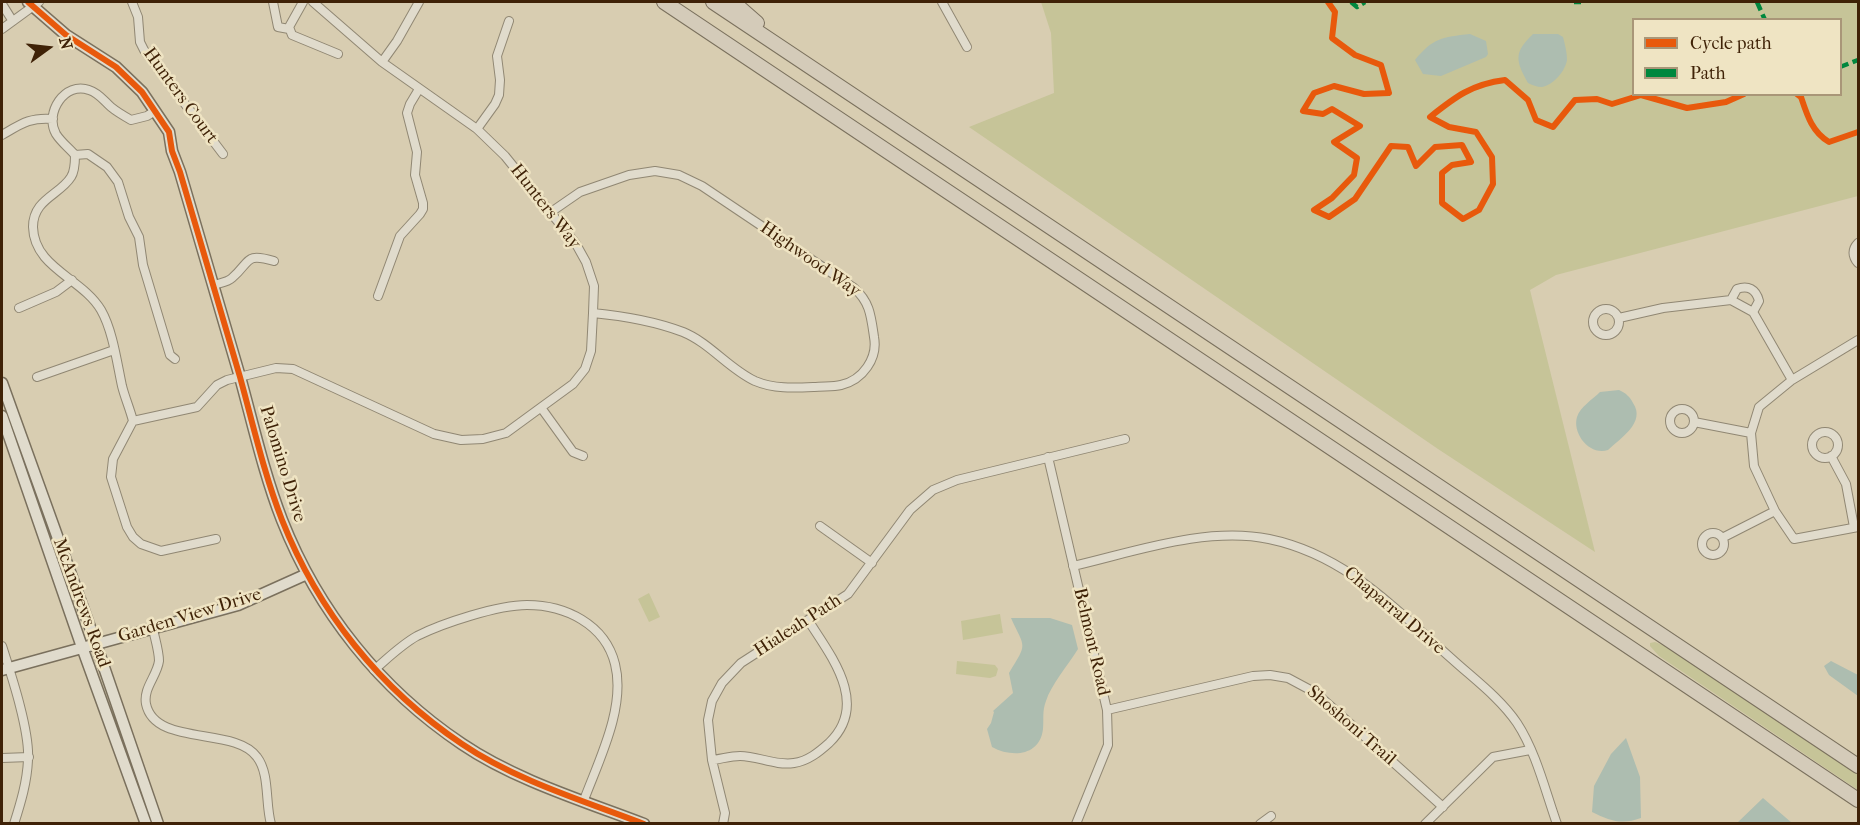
<!DOCTYPE html>
<html>
<head>
<meta charset="utf-8">
<style>
	body { margin:0 }
	#map { position:relative; width:1860px; height:825px; overflow:hidden; background:#d8cdb1; font-family:"IM FELL French Canon",serif }
	canvas { display:block }
	.frame { position:absolute; inset:0; border:3px solid #3f2207; pointer-events:none }
	.legend { position:absolute; left:1632px; top:18px; width:210px; height:78px; box-sizing:border-box; background:#efe4c3; border:2px solid #a99678; margin:0; padding:8px 10px; list-style:none; font-size:18px; color:#3f2207 }
	.legend li { display:flex; align-items:center; gap:12px; height:30px }
	.legend b { width:30px; border:2px solid #a99678 }
	.north { position:absolute; left:18px; top:18px; width:60px; height:60px; -webkit-text-stroke:4px #efe4c3; paint-order:stroke; rotate:75deg; font-size:16px; font-weight:700; line-height:24px; text-align:center; color:#3f2207 }
	.north::after { content:''; display:block; margin:auto; width:21px; height:27px; background:#3f2207; clip-path:polygon(50% 0,100% 100%,50% 72%,0 100%) }
</style>
</head>
<body>
<div id="map">
<canvas width="1860" height="825"></canvas>
<div class="frame"></div>
<ul class="legend">
<li><b style="height:8px;background:#e8590c"></b>Cycle path</li>
<li><b style="height:8px;background:#00873e"></b>Path</li>
</ul>
<div class="north">N</div>
</div>
<script>
const context = document.querySelector('canvas').getContext('2d');
context.lineJoin = 'round';
function fill(path, color) {
  context.fillStyle = color;
  context.fill(path, 'evenodd');
}
function strokePath(path, color, width, dash) {
  context.strokeStyle = color;
  context.lineWidth = width;
  context.lineCap = dash ? 'butt' : 'round';
  context.setLineDash(dash || []);
  context.stroke(path);
}
function write(font, color, halo, rows, align = 'center') {
  context.font = font + ' "IM FELL French Canon",serif';
  context.lineWidth = 5;
  context.setLineDash([]);
  context.textBaseline = 'middle';
  context.strokeStyle = halo;
  context.fillStyle = color;
  for (const [text, x, y, turn = 0] of rows) {
    context.save();
    context.translate(x, y);
    context.rotate((+turn || 0) * Math.PI / 180);
    context.textAlign = isNaN(turn) ? turn : align;
    if (halo) context.strokeText(text, 0, 0);
    context.fillText(text, 0, 0);
    context.restore();
  }
}
fill(new Path2D(`
	M1041 2H1858V196L1556 275 1530 290 1595 552 1438 449 969 127 1054 93 1051 33ZM1634 20H1840V94H1634Z
	M649 593 660 617 649 622 638 599Z
	M1000 614 1003 633 963 640 961 621Z
	M1655 642 1665 646 1858 774V790L1659 656 1650 646V643Z
	M957 661 995 665 998 669 996 676 990 678 956 674Z`), '#c6c498');
fill(new Path2D(`
	M1470 34 1486 41 1488 54 1486 57 1441 76 1423 74 1415 60C1433 38 1442 37 1470 34Z
	M1533 34H1558L1563 37C1565 45 1567 52 1567 60 1565 72 1553 85 1542 87 1537 87 1532 85 1528 83 1516 61 1513 53 1533 34Z
	M1619 390C1626 393 1630 397 1633 403 1646 422 1621 438 1608 450 1590 456 1572 434 1577 417 1580 407 1593 399 1600 392Z
	M1011 618H1050L1072 625 1078 649C1068 665 1051 685 1046 701 1042 711 1044 719 1043 729 1040 756 1012 758 992 747L987 729 991 723 994 712 993 711 1013 693 1009 673C1028 642 1025 649 1011 618Z
	M1831 661 1858 675V696L1829 675 1824 666Z
	M1626 738 1640 777 1641 818C1622 825 1610 821 1592 812L1594 786 1611 754Z
	M1763 798 1792 823H1737Z`), '#adbdb0');
const street = new Path2D(`
	M132 2 138 17 140 42 144 50 223 154
	M273 2 278 27 289 29
	M303 2 289 27 292 35 338 54
	M942 2 967 47
	M2 4 12 20
	M2 29 39 2
	M382 62 397 41 419 2
	M477 129 495 104 499 95 500 80 497 56 509 21
	M2 135C21 124 30 117 53 119
	M75 155 88 154 107 167 118 182 129 217 139 237 143 265 170 355 175 359
	M551 212 580 192 629 175 655 171 679 175 702 186 854 288C870 302 871 316 874 337 878 358 863 380 841 385 833 387 823 386 814 387 793 388 774 389 755 381 729 369 710 343 683 332 654 321 624 316 593 313
	M1858 243C1852 249 1852 256 1858 263
	M214 285C220 283 228 282 232 278 251 262 244 252 274 261
	M378 296 400 236 420 214 423 209V203L415 175 417 152 407 113 410 104 419 89
	M1731 300 1737 289C1748 285 1756 289 1759 301L1753 312
	M19 308 56 292 72 280
	M1593 322a13 13 0 1 1 26 0a13 13 0 1 1-26 0Z
	M1619 318 1663 308 1731 300 1753 312 1792 380
	M1858 340 1792 380 1759 407 1751 433 1754 466 1775 511 1794 539 1858 527
	M37 377 114 350
	M542 409 573 452 583 456
	M1670 421a12 12 0 1 1 24 0a12 12 0 1 1-24 0Z
	M133 421 197 407 217 385 227 380 276 368 293 369 434 434 461 440 483 439 506 433 573 384 585 369 591 351 593 313 594 286 586 262 576 244 505 156 477 129 382 62 313 2
	M133 421C130 409 125 398 122 386 117 363 113 331 101 310 82 278 34 268 33 227 33 199 60 195 71 177 75 171 75 162 75 155 69 148 61 142 56 134 44 113 65 81 89 90 99 93 104 101 111 107 117 112 124 116 131 120L147 116 155 111
	M133 421 113 459 111 477 127 527 133 537 141 544 161 551 216 539
	M1694 422 1751 433
	M1812 445a13 13 0 1 1 26 0a13 13 0 1 1-26 0Z
	M1831 456 1846 484 1854 527
	M1048 457 1107 710 1108 745 1076 824
	M820 526 872 563
	M1702 544a11 11 0 1 1 22 0a11 11 0 1 1-22 0Z
	M1722 538 1775 511
	M1073 566C1134 552 1206 526 1269 539 1346 555 1395 609 1452 659 1474 679 1500 698 1517 723 1536 752 1545 790 1557 824
	M153 629C155 639 159 651 159 661 157 676 143 688 146 704 155 747 235 726 257 757 270 774 265 803 271 824
	M2 646C11 674 30 731 28 760 27 782 21 802 14 824
	M374 670C388 658 401 645 417 636 443 623 498 605 527 605 565 605 605 624 615 664 626 707 599 760 584 800
	M1107 710 1253 676 1270 675 1288 678 1316 693 1443 807
	M2 758 29 757
	M712 760C721 759 731 756 740 756 758 756 775 766 794 763 808 761 819 752 829 743 870 704 831 656 808 620
	M723 824 725 813 712 760 708 720 712 701 722 683 741 663 848 594 910 510 933 490 957 480 1125 439
	M1260 824 1271 816
	M1425 824 1493 757 1530 750`);
const secondary = new Path2D(`
	M28 2 66 35 116 67 142 92 169 132 172 151 180 172C200 240 220 308 240 377 253 424 264 474 282 520 318 611 380 689 462 744 515 780 584 801 644 824
	M2 383 96 644 158 824
	M2 416 82 647 146 824
	M2 670 238 605 307 574`);
const highway = new Path2D(`
	M664 2 1858 800
	M713 2 1858 766
	M733 2 757 23`);
strokePath(street, '#908773', 10);
strokePath(secondary, '#7a705d', 13);
strokePath(highway, '#7a705d', 16);
strokePath(street, '#e0dbcc', 8);
strokePath(secondary, '#e0dbcc', 10);
strokePath(highway, '#d4cbb9', 14);
strokePath(new Path2D(`
	M1351 2 1357 7 1365 2
	M1574 2H1581
	M1757 2 1765 20
	M1840 67 1858 60`), '#00873e', 4.5, [9, 4.5]);
strokePath(new Path2D(`
	M28 2 66 35 116 67 142 92 169 132 172 151 180 172C200 240 220 308 240 377 253 424 264 474 282 520 318 611 380 689 462 744 515 780 584 801 644 824
	M1328 2 1335 12 1332 38 1355 55 1381 65 1389 93 1364 94 1334 86 1314 93 1303 111 1323 114 1332 109 1360 126 1334 142 1357 158 1354 175 1332 198 1314 210 1329 217 1355 199 1391 146 1408 147 1416 166 1435 147 1462 145 1471 162 1452 165 1442 173V203L1463 219 1479 210 1493 184 1492 157 1476 132 1449 127 1430 117C1455 97 1472 84 1505 80L1528 100 1536 120 1553 127 1575 100 1597 99 1612 104 1641 95 1687 108 1726 102 1744 94
	M1797 94 1801 97C1807 115 1812 132 1829 142L1858 132`), '#e8590c', 6);
write('18px', '#3f2207', '#efe4c3', [
	["Hunters Court",180,96,54],
	["Hunters Way",545,207,52],
	["Highwood Way",810,260,35],
	["Palomino Drive",282,464,73],
	["McAndrews Road",81,603,70],
	["Chaparral Drive",1394,611,40],
	["Garden View Drive",190,616,-17],
	["Hialeah Path",798,626,-33],
	["Belmont Road",1091,642,77],
	["Shoshoni Trail",1351,726,41]
]);
</script>
</body>
</html>
